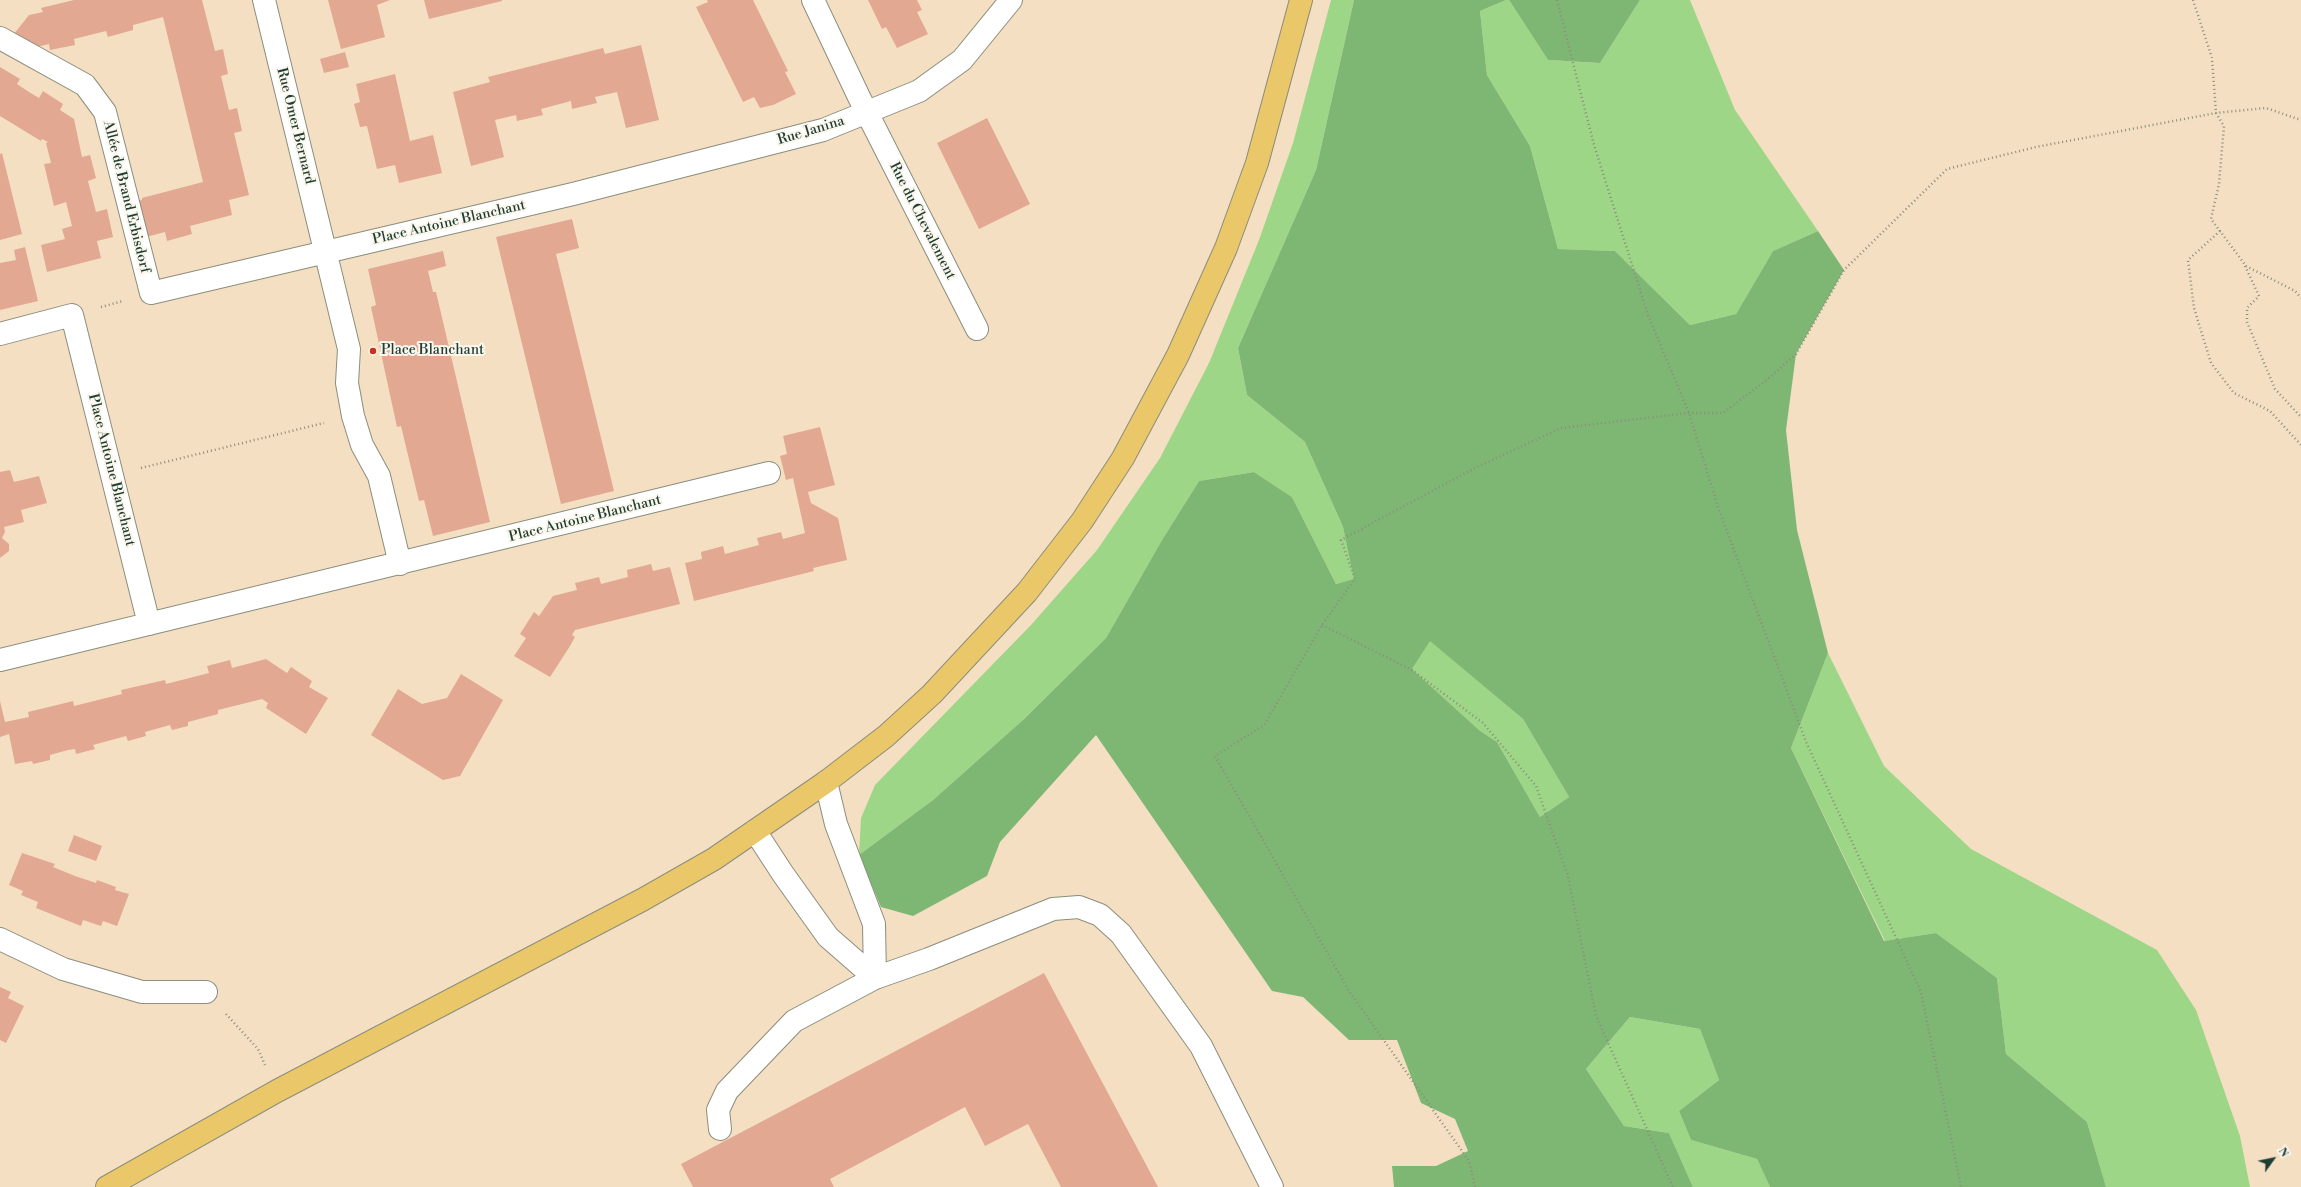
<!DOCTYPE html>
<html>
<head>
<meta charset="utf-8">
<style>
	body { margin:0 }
	#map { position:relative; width:2301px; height:1187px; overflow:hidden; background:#f4dfc3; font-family:"Libre Bodoni",serif }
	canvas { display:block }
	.north { position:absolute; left:2253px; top:1139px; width:40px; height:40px; -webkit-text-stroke:3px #fbf7ec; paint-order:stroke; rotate:57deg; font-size:11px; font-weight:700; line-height:16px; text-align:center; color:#1f3d34 }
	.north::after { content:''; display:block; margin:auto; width:14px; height:18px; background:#1f3d34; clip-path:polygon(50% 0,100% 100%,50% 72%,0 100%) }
</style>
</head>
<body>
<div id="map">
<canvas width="2301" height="1187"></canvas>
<div class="north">N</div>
</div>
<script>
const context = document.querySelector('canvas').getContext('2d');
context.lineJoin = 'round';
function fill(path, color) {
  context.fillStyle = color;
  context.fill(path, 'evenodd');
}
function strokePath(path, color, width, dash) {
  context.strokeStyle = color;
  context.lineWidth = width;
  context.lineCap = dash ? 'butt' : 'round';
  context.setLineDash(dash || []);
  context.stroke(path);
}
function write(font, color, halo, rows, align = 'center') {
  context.font = font + ' "Libre Bodoni",serif';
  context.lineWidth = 4;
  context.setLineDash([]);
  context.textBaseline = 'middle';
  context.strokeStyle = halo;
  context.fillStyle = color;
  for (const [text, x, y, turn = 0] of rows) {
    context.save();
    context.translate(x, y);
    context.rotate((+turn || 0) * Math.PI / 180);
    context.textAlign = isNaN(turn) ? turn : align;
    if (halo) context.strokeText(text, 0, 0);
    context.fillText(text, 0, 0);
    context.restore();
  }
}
fill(new Path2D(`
	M1331 0H1354L1316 170 1238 348 1247 395 1305 442 1343 527 1355 579 1336 584 1292 497 1254 472 1199 481 1162 540 1106 638 1024 719 933 800 859 855 861 818 875 785 1031 625 1097 550 1160 458 1209 363 1259 240 1293 143Z
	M1506 0H1509L1548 60 1600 63 1640 0H1690L1735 110 1818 231 1773 251 1736 314 1690 325 1615 251 1558 249 1530 146 1487 75 1480 11Z
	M1430 640 1523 719 1569 797 1540 817 1497 742 1479 730 1412 669Z
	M1828 653 1884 766 1971 849 2157 950 2196 1010 2240 1136 2250 1187H2106L2087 1122 2006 1054 1997 978 1936 933 1885 941 1791 748Z
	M1630 1017 1700 1029 1719 1080 1679 1111 1691 1140 1757 1159 1770 1187H1693L1669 1133 1624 1126 1586 1069Z`), '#9ed688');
fill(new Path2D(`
	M1354 0H1506L1480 11 1487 75 1530 146 1558 249 1615 251 1690 325 1736 314 1773 251 1818 231 1844 270 1796 354 1786 430 1797 530 1828 653 1791 748 1884 941 1936 933 1997 978 2006 1054 2087 1122 2106 1187H1770L1757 1159 1691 1140 1679 1111 1719 1080 1700 1029 1630 1017 1586 1069 1624 1126 1669 1133 1693 1187H1394L1392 1166H1436L1468 1151 1455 1119 1421 1103 1397 1040H1349L1303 997 1272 991 1096 735 1000 842 987 876 913 916 881 907 859 855 933 800 1024 719 1106 638 1162 540 1199 481 1254 472 1292 497 1336 584 1354 579 1343 527 1305 442 1247 395 1238 348 1316 170ZM1430 641 1523 719 1569 797 1540 817 1497 742 1479 730 1412 669Z
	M1509 0H1640L1600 63 1548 60Z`), '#7eb774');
fill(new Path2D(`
	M74 0H202L215 51 223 49 228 74 221 76 229 110 237 108 242 131 234 133 249 195 229 200 232 215 190 226 192 234 167 241 165 232 146 237 137 201 142 200V198L203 182 163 17 133 25V30L108 37 106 31 74 39 75 45 50 50 49 44 36 47 14 34 29 15 43 12 41 8Z
	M328 0H390L377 5 385 37 341 49Z
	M424 0H502V1L429 19Z
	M707 0H753L788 71 785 72 796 94 773 105 760 108 754 97 743 102 696 7 708 2Z
	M868 0H917L922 10 917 12 928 34 897 48 886 27 882 29Z
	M641 45 659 120 626 128 617 92 595 97 597 103 572 109 571 101 541 109 543 115 517 121 516 115 495 120 504 157 471 166 453 92 490 82 488 77 603 48 605 54Z
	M345 52 349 67 324 73 320 59Z
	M0 67 20 79 17 84 29 92 39 98 43 91 63 104 60 110 74 119 82 157 90 155 96 178 88 181 96 212 107 209 113 237 97 241 101 258 47 272 41 245 65 239 62 229 72 226 66 202 54 206 44 164 51 163 46 143 48 142 42 139 41 141 0 116Z
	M395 74 410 141 433 135 442 173 399 183 395 165 377 169 367 126 360 127 354 104 360 102 356 84Z
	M987 118 1030 204 979 229 937 143Z
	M2 153 22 234 0 240V154Z
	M572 219 579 248 556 254 614 491 561 504 496 237Z
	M25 247 38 301 0 310V263L16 260 14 250Z
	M443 251 446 266 428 271 433 292H436L490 522 433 536 424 500 419 501 401 426 397 427 371 307 376 305 368 269Z
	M820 427 835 485 808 492 811 503 838 518 847 560 813 568 814 571 694 601 685 563 702 559 701 552 723 546 725 554 759 545 757 538 781 532 783 539 805 533 793 478 786 480 780 456 787 454 783 436Z
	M10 470 14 482 39 476 47 503 21 510 24 522 4 527 5 532 2 538 9 544V551L0 558V472Z
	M651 564 653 571 670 567 680 604 575 630 572 635 575 637 570 646 550 677 514 656 526 638 520 634 534 612 539 616 553 596 577 590 575 583 599 577 601 584 628 577 627 570Z
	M266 659 287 673 291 667 312 681 309 687 328 698 306 734 266 708 268 703 262 699 218 710V714L188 722V726L172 730 170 725 145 732 146 736 128 741 126 736 93 745 95 749 76 754 75 749 68 750 50 755V760L33 764 32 761 15 764 9 734 0 737V701L5 722 29 717 28 712 57 705 73 701 74 706 122 694 121 690 165 680 166 684 209 673 207 666 230 660 232 668Z
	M461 674 503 700 460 776 443 780 371 735 398 689 422 704 434 701 447 698Z
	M74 835 102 846 96 861 68 851Z
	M22 853 55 864 53 867 75 876 96 883 97 880 116 887 115 890 129 894 117 926 103 921 101 926 83 920 81 926 36 908 38 902 21 895 23 891 9 885Z
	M1044 973 1158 1187H1061L1028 1124 985 1146 965 1107 830 1179 834 1187H693L681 1164Z
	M0 987 11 992 8 998 24 1006 6 1043 0 1040Z`), '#e2a892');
const minor = new Path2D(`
	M264 0 349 349 347 383 353 416 362 445 379 476 400 564
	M813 0 859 97 977 329
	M0 38 85 85 105 112 151 293 573 194 823 130 919 91 962 60 1011 0
	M0 334 72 315 149 624
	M0 660 769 473
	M826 782 836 824 874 924 875 978
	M755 831 783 874 828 937 875 978
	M0 939 63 969 142 992H206
	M720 1129 718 1110 727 1091 794 1021 875 978 929 959 1053 909 1079 907 1100 915 1121 934 1201 1046 1272 1187`);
const major = new Path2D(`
	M107 1187 277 1091 642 900 714 859 826 782 886 736 932 694 1027 592 1082 521 1123 458 1178 355 1226 248 1257 163 1301 0`);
strokePath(minor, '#8a8e7c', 24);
strokePath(major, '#8a8e7c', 24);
strokePath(new Path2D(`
	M1557 0 1594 145 1648 315 1689 413 1719 510 1807 744 1921 992 1961 1187
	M2193 0 2212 58 2216 113 2224 126 2219 184 2211 219 2246 266 2295 291 2301 298
	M2220 231 2188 260 2194 308 2211 363 2234 393 2270 411 2301 445
	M2245 266 2259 296 2247 308V322L2275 389 2301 417
	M101 307 123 301
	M141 468 324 423
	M1322 625 1412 670 1483 723 1536 786 1568 876 1596 1016 1673 1187
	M226 1014 258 1049 265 1065
	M1475 1187 1469 1161 1349 991 1215 756 1264 725 1322 625 1355 579 1341 540 1473 469 1561 428 1689 413H1723L1768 379 1796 354 1844 270 1947 169 2036 147 2216 113 2266 108 2301 120`), '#8a8e7c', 2.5, [1, 3]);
strokePath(minor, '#fff', 22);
strokePath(major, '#eac769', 22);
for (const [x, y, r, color] of [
	[373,351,4,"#c8321e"]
]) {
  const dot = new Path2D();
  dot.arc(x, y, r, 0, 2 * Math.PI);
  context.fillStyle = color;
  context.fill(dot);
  strokePath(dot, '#fbf7ec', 1.5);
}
write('14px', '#1f3d34', '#fbf7ec', [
	["Rue Omer Bernard",295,126,76],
	["Rue Janina",811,131,-17],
	["Allée de Brand Erbisdorf",126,197,76],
	["Rue du Chevalement",922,221,63],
	["Place Antoine Blanchant",449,223,-13],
	["Place Antoine Blanchant",111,470,76],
	["Place Antoine Blanchant",585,519,-14]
]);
write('14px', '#1f3d34', '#fbf7ec', [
	["Place Blanchant",381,351]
], 'left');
</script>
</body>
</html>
